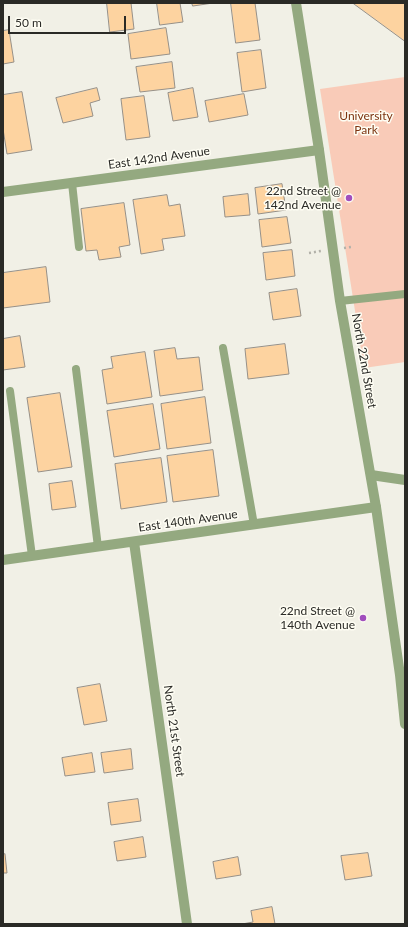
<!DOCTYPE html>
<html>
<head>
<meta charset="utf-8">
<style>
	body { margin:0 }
	#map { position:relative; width:408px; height:927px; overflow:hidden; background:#f1f0e6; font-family:Lato,sans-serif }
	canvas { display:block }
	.frame { position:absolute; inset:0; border:4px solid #2a2a26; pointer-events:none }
	.scale { position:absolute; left:8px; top:16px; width:118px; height:18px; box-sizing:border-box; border:2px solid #2a2a26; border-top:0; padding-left:5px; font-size:12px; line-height:14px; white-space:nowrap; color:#2a2a26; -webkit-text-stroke:3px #fefdf3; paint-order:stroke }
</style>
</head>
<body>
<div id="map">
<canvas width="408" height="927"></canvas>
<div class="frame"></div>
<div class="scale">50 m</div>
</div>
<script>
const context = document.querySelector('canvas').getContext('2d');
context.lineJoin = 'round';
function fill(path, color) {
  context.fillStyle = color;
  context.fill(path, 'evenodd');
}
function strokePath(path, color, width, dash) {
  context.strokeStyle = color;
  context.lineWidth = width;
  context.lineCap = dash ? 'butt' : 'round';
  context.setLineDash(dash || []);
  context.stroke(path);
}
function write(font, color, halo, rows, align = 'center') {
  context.font = font + ' Lato,sans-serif';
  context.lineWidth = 3;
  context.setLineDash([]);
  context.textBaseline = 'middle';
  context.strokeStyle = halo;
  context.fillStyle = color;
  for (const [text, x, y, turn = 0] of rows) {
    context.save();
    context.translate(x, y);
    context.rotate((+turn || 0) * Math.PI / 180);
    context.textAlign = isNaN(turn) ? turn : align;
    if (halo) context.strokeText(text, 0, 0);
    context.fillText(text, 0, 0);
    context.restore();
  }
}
fill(new Path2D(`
	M405 77V362L364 368 320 89Z`), '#f9cbb8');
const building = new Path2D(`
	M107 3H131L134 29 110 32Z
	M157 3H180L183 22 160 25Z
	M192 3H213L193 6Z
	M231 3H255L260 40 236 43Z
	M353 3H405V41Z
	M166 28 170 54 131 59 128 34Z
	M9 30 14 62 3 64V31Z
	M261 50 266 88 242 92 237 53Z
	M172 62 175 88 140 92 136 67Z
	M97 88 100 100 90 103 93 116 63 123 56 98Z
	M193 88 198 117 173 121 168 93Z
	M22 92 32 150 7 154 3 129V95Z
	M244 94 248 115 209 122 205 101Z
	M144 96 150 137 126 140 121 99Z
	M282 184 286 210 258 214 255 188Z
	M248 194 250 215 225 217 223 197Z
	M167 195 169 206 180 204 185 236 162 239 164 250 141 254 133 200Z
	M124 203 130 245 119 247 121 257 99 260 97 250 86 251 81 209Z
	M287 217 291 243 262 247 259 220Z
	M292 250 295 276 266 280 263 253Z
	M46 267 50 302 3 308V273Z
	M297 289 301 316 273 320 269 293Z
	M20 336 25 367 3 370V339Z
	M285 344 289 374 248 379 245 349Z
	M175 348 177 359 199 357 203 390 160 396 154 351Z
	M145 352 152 397 107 404 102 370 113 368 111 357Z
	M60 393 72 467 38 472 27 398Z
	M205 397 211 443 167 449 161 404Z
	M153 404 160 449 114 457 107 411Z
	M213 450 219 496 173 502 167 456Z
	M161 458 167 502 121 509 115 464Z
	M72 481 76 507 52 510 49 484Z
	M100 684 107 721 84 725 77 688Z
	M131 749 133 769 104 773 101 753Z
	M92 753 95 772 65 776 62 758Z
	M138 799 141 821 111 825 108 803Z
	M143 837 146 857 117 861 114 842Z
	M368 853 372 876 345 880 341 856Z
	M5 854 7 873H3V855Z
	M238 857 241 875 216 879 213 862Z
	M272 907 275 924H242L253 922 251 911Z`);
fill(building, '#fdd3a0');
strokePath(building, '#969088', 1);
strokePath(new Path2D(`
	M344 248 351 247
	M309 253 321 251`), '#b2b1a9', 2.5, [2, 3]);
strokePath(new Path2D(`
	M72 183 79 247
	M340 301 405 294
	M223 348 254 525
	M76 369 98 547
	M10 391 32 556`), '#94a980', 8);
strokePath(new Path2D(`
	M3 192 319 150
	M371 475 405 480
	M134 542 187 924
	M3 560 376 507`), '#94a980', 10);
strokePath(new Path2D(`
	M296 3 319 150 340 301 376 507 400 675 405 724`), '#94a980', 10);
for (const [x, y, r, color] of [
	[349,198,4,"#a14ebd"],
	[363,618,4,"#a14ebd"]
]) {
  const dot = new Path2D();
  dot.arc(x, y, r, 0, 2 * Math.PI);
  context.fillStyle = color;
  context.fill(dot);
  strokePath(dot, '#fefdf3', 1.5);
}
write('12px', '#7d3411', '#fefdf3', [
	["University",366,116],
	["Park",366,130]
]);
write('12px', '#2a2a26', '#fefdf3', [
	["East 142nd Avenue",159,158,-8],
	["North 22nd Street",364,361,80],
	["East 140th Avenue",188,521,-8],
	["North 21st Street",174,731,82]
]);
write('12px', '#2a2a26', '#fefdf3', [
	["22nd Street @",341,191],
	["142nd Avenue",341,205],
	["22nd Street @",355,611],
	["140th Avenue",355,625]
], 'right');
</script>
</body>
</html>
